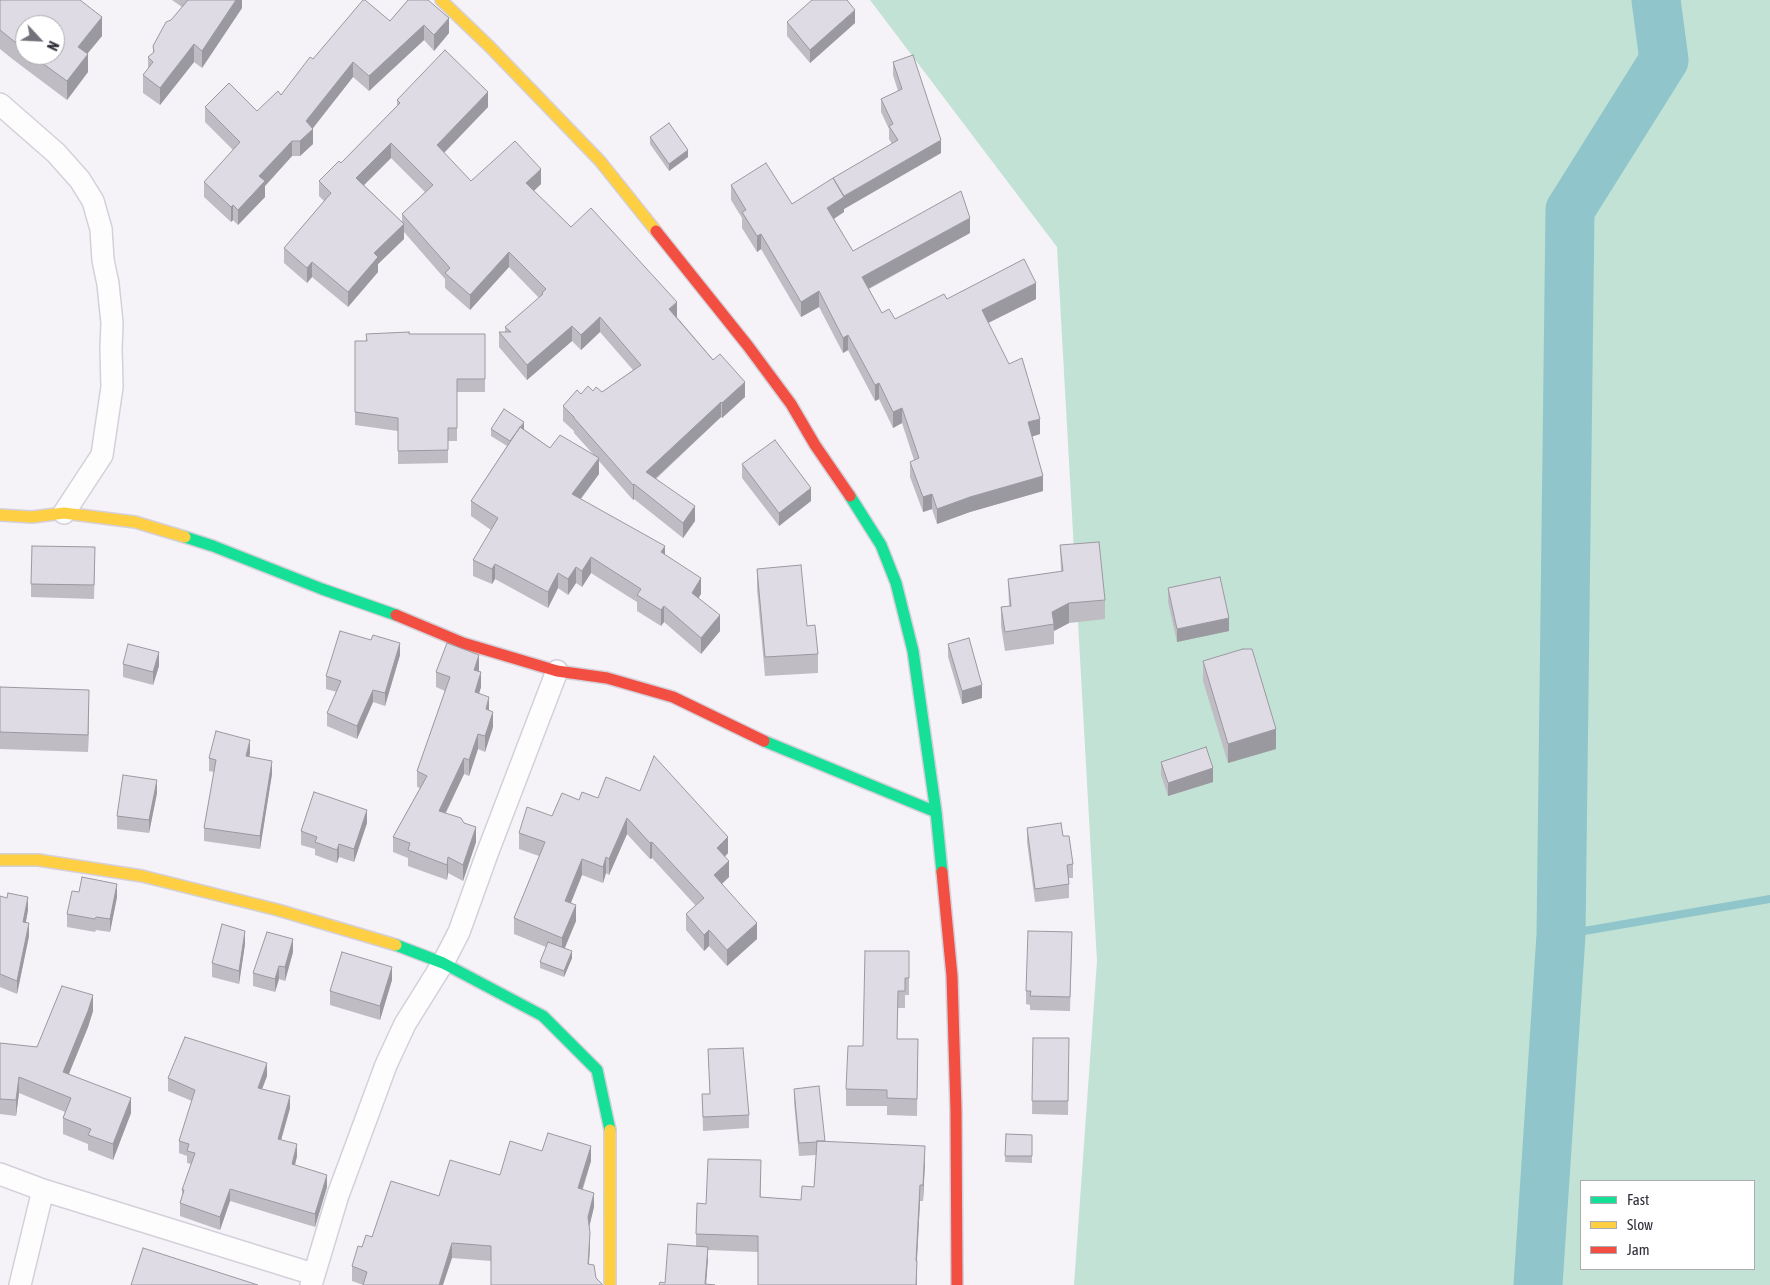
<!DOCTYPE html>
<html>
<head>
<meta charset="utf-8">
<style>
	body { margin:0 }
	#map { position:relative; width:1770px; height:1285px; overflow:hidden; background:#f5f2f8; font-family:"Asap Condensed",sans-serif }
	canvas { display:block }
	.legend { position:absolute; left:1580px; top:1180px; width:175px; height:90px; box-sizing:border-box; background:#fff; border:1px solid #acabaf; margin:0; padding:6px 9px; list-style:none; font-size:15px; color:#302c37 }
	.legend li { display:flex; align-items:center; gap:10px; height:25px }
	.legend b { width:25px; border:1px solid #acabaf }
	.north { position:absolute; left:15px; top:15px; width:50px; height:50px; box-sizing:border-box; background:#fff; border:1px solid #acabaf; border-radius:50%; rotate:115deg; font-size:14px; font-weight:700; line-height:20px; text-align:center; color:#302c37 }
	.north::after { content:''; display:block; margin:auto; width:18px; height:22px; background:#75717b; clip-path:polygon(50% 0,100% 100%,50% 72%,0 100%) }
</style>
</head>
<body>
<div id="map">
<canvas width="1770" height="1285"></canvas>
<ul class="legend">
<li><b style="height:6px;background:#16e098"></b>Fast</li>
<li><b style="height:6px;background:#ffcf43"></b>Slow</li>
<li><b style="height:6px;background:#f24e42"></b>Jam</li>
</ul>
<div class="north">N</div>
</div>
<script>
const ctx = document.querySelector('canvas').getContext('2d');
ctx.lineJoin = 'round';
function fillPath(path, color) { ctx.fillStyle = color; ctx.fill(path, 'evenodd'); }
const shape = rows => new Path2D(rows.map(r => 'M' + r).join(''));
function trace(path, color, width, dash) { ctx.strokeStyle = color; ctx.lineWidth = width; ctx.lineCap = dash ? 'butt' : 'round'; ctx.setLineDash(dash || []); ctx.stroke(path); }
const green = shape([
	[870,0,1770,0,1770,1285,1074,1285,1097,961,1057,247],
	[1581,1181,1754,1181,1754,1269,1581,1269]
]);
const stream = shape([
	[1561,935,1770,899]
]);
const river = shape([
	[1538,1285,1561,935,1570,210,1664,60,1656,0]
]);
const street = shape([
	[0,104,56,153,80,180,93,201,101,229,103,260,108,284,112,323,111,349,112,387,102,455,64,513],
	[0,1174,43,1190,313,1274],
	[20,1285,43,1190],
	[311,1285,338,1195,386,1065,405,1024,443,963,459,932,487,854,557,671]
]);
const fast = shape([
	[850,496,881,545,896,583,913,651,936,812,942,872],
	[185,537,213,546,322,589,396,615],
	[764,741,936,812],
	[396,945,443,963,543,1016,597,1070,610,1130]
]);
const slow = shape([
	[441,0,490,47,600,161,656,231],
	[0,515,32,517,64,513,135,522,185,537],
	[0,860,38,860,142,876,278,910,396,945],
	[610,1130,610,1285]
]);
const jam = shape([
	[656,231,748,346,791,404,815,445,850,496],
	[396,615,463,643,557,671,607,678,673,697,764,741],
	[942,872,952,976,956,1110,957,1285]
]);
const wall = shape([
	[0,0,102,36,87,54,88,72,67,100,15,61,0,49],
	[25,25,55,55,25,55],
	[172,0,242,0,242,8,202,68,194,62,160,105,143,93,143,75,148,69,148,57,153,53,153,46,171,20,182,7],
	[408,0,449,33,434,51,424,40,369,91,353,77,312,128,313,144,300,156,292,156,265,186,265,197,238,225,233,220,231,222,204,197,204,182,233,150,205,122,205,107,257,111,281,95,313,59,390,21],
	[787,22,855,23,810,63,787,36],
	[893,62,941,153,844,209,844,212,834,219,853,251,970,233,869,289,882,313,895,319,947,299,1036,299,988,323,1040,434,1032,436,1043,491,970,512,937,524,932,509,923,512,910,477,910,462,914,460,902,423,893,428,879,399,875,401,848,350,843,353,819,307,801,317,761,249,757,252,742,228,742,218,731,200,731,185,792,204,892,144,889,139,889,129,881,112,881,99,898,91,893,75],
	[397,100,488,107,444,153,471,181,541,184,534,191,571,227,677,317,745,397,722,418,721,417,656,479,695,521,683,538,634,499,633,500,599,461,599,474,581,499,665,555,701,594,698,598,720,631,701,654,664,622,661,626,637,611,637,602,591,573,582,587,576,583,568,595,558,588,548,608,495,579,492,584,473,576,473,560,491,530,471,516,471,501,507,446,491,436,491,429,524,428,524,429,550,448,593,454,574,433,574,431,563,421,563,406,581,394,593,391,602,392,633,370,600,332,581,350,572,341,527,380,499,347,499,332,505,332,505,327,539,298,509,267,470,310,445,288,445,279,404,232,404,239,378,264,378,272,348,307,312,277,307,283,284,263,284,248,324,201,319,196,319,181,341,163,397,106],
	[391,158,425,192,402,214,402,222,364,185],
	[650,137,688,157,669,171,650,144],
	[366,334,485,334,485,392,457,392,457,441,448,441,448,463,398,464,398,431,355,425,355,341,366,341],
	[742,464,811,501,779,526,742,478],
	[1060,545,1105,600,1105,619,1069,623,1054,631,1054,644,1005,651,1001,626,1001,607,1009,606,1008,579,1061,572],
	[95,560,94,599,31,597,31,584],
	[757,569,807,626,818,654,818,673,765,676,757,589],
	[1168,588,1229,631,1177,642,1168,602],
	[948,644,982,698,962,704,948,657],
	[400,655,385,706,373,702,357,739,327,726,327,713,337,692,326,689,326,676],
	[1203,661,1276,749,1228,763,1203,681],
	[123,664,159,666,153,685,123,677],
	[479,671,481,687,479,693,489,711,493,727,485,752,478,749,469,776,464,774,446,813,464,823,476,842,463,881,448,873,447,880,408,866,408,858,393,852,393,837,420,788,417,787,417,771,445,691,436,687,436,672],
	[0,687,89,707,88,752,0,749],
	[250,753,249,757,272,774,260,849,204,841,204,828,214,772,209,771,209,758],
	[1161,762,1213,782,1168,796,1161,775],
	[157,793,149,833,117,829,117,816],
	[579,800,728,853,725,857,729,877,722,884,757,939,727,966,709,946,704,951,686,930,686,914,696,906,652,858,650,859,627,834,609,875,606,873,603,883,582,875,571,903,576,921,565,948,572,958,564,977,540,968,540,962,546,947,514,934,514,918,539,856,519,849,519,833,552,816],
	[367,823,354,862,339,857,337,863,315,855,315,849,301,845,301,831],
	[1027,828,1063,836,1073,864,1073,878,1069,878,1069,898,1035,902,1027,842],
	[0,896,28,910,26,922,29,936,17,994,0,987],
	[117,897,110,932,96,930,95,932,67,927,67,914],
	[245,944,239,984,212,977,212,963],
	[1072,945,1070,1011,1030,1010,1030,1005,1026,1004,1026,991],
	[909,951,909,995,905,995,905,1008,898,1008,897,1039,918,1039,917,1116,887,1115,887,1106,846,1106,846,1089,863,1046],
	[293,952,285,981,279,979,275,992,253,986,253,973],
	[392,980,380,1020,330,1005,330,991],
	[93,1011,88,1027,69,1074,131,1113,113,1160,88,1150,88,1144,63,1134,63,1118,65,1112,19,1093,16,1116,0,1114,0,1043,37,1047],
	[1033,1038,1069,1038,1068,1115,1032,1114],
	[708,1049,749,1115,749,1128,703,1131,702,1094,710,1094],
	[267,1076,262,1089,290,1108,281,1140,297,1156,295,1165,327,1187,315,1227,230,1201,220,1230,180,1216,180,1203,182,1196,182,1190,191,1164,187,1163,187,1156,179,1153,179,1141,192,1101,168,1091,168,1078],
	[794,1089,825,1141,925,1162,923,1201,920,1201,917,1261,917,1277,758,1252,708,1250,706,1284,665,1283,696,1246,696,1234,706,1204,761,1176,760,1197,801,1200,814,1187,816,1155,799,1156,794,1102],
	[1006,1134,1032,1135,1032,1163,1005,1162],
	[542,1151,591,1161,583,1189,594,1207,589,1226,590,1248,491,1261,452,1258,363,1285,352,1281,352,1266,362,1247,372,1237,439,1196,500,1175]
]);
const shadedWall = shape([
	[236,0,242,0,242,8,202,68,202,51],
	[855,10,855,23,810,63,810,50],
	[102,17,102,36,78,65,78,47],
	[449,18,449,33,434,51,434,35],
	[424,25,424,40,369,91,369,76],
	[194,44,194,62,160,105,160,88],
	[88,54,88,72,67,100,67,81],
	[353,62,353,77,310,132,313,129,313,144,300,156,300,141,306,121],
	[488,92,488,107,437,160,437,145],
	[941,140,941,153,844,209,844,212,827,223,827,208,843,197],
	[292,141,292,156,265,186,265,197,238,225,238,210,259,176],
	[391,143,391,158,356,193,356,178],
	[688,150,688,157,669,171,669,164],
	[541,169,541,184,526,198,526,183],
	[233,205,233,220,231,222,231,207],
	[970,218,970,233,862,292,862,277],
	[404,224,404,239,378,264,378,272,348,307,348,292,374,253],
	[761,234,761,249,757,252,757,236],
	[509,252,509,267,470,310,470,295],
	[312,262,312,277,307,283,307,268],
	[1036,283,1036,299,982,326,982,310],
	[819,291,819,307,801,317,801,302],
	[677,302,677,317,669,324,669,309],
	[600,317,600,332,581,350,581,335],
	[572,326,572,341,527,380,527,365],
	[848,335,848,350,843,353,843,338],
	[745,382,745,397,722,418,722,403],
	[879,383,879,399,875,401,875,385],
	[721,402,721,417,646,487,646,472],
	[902,408,902,423,893,428,893,412],
	[1040,419,1040,434,1028,438,1028,422],
	[524,422,524,428,512,449,512,442],
	[599,458,599,474,572,510,572,494],
	[1043,476,1043,491,970,512,937,524,937,509,970,497],
	[634,484,634,499,633,500,633,485],
	[811,488,811,501,779,526,779,513],
	[932,494,932,509,923,512,923,497],
	[695,506,695,521,683,538,683,523],
	[665,546,665,562,661,552],
	[591,557,591,573,582,587,582,571],
	[495,564,495,579,492,584,492,569],
	[576,567,576,583,568,595,568,579],
	[558,573,558,588,548,608,548,592],
	[701,578,701,594,692,609,692,593],
	[1069,603,1069,623,1054,631,1052,612],
	[664,606,664,622,661,626,661,610],
	[720,615,720,631,701,654,701,638],
	[1229,618,1229,631,1177,642,1177,629],
	[400,643,400,655,385,706,385,693],
	[159,652,159,666,153,685,153,672],
	[479,655,479,671,474,685,474,670],
	[481,672,481,687,475,707,475,692],
	[982,685,982,698,962,704,962,691],
	[89,690,89,707,88,752,88,735],
	[373,690,373,702,357,739,357,726],
	[489,697,489,712,486,709],
	[493,712,493,727,485,752,485,736],
	[1276,729,1276,749,1228,763,1228,744],
	[478,734,478,749,469,776,469,760],
	[250,740,250,753,246,769,246,756],
	[464,758,464,774,439,826,439,811],
	[272,761,272,774,260,849,260,836],
	[1213,768,1213,782,1168,796,1168,783],
	[157,780,157,793,149,833,149,820],
	[367,810,367,823,354,862,354,849],
	[627,818,627,834,609,875,609,859],
	[476,827,476,842,463,881,463,865],
	[728,837,728,853,717,864,717,848],
	[652,842,652,858,650,859,650,843],
	[339,844,339,857,337,863,337,850],
	[448,857,448,873,447,880,447,865],
	[606,857,606,873,603,883,603,867],
	[582,859,582,875,565,917,565,901],
	[729,861,729,877,714,891,714,875],
	[117,884,117,897,110,932,110,919],
	[28,897,28,910,23,935,23,922],
	[576,905,576,921,562,954,562,938],
	[29,923,29,936,17,994,17,981],
	[757,923,757,939,727,966,727,950],
	[709,930,709,946,704,951,704,935],
	[245,931,245,944,239,984,239,971],
	[293,939,293,952,285,981,285,967],
	[572,951,572,958,564,977,564,971],
	[279,966,279,979,275,992,275,979],
	[392,967,392,980,380,1020,380,1006],
	[93,995,93,1011,88,1027,63,1088,63,1072],
	[267,1063,267,1076,258,1100,258,1088],
	[19,1077,19,1093,16,1116,16,1100],
	[290,1096,290,1108,278,1151,278,1139],
	[131,1098,131,1113,113,1160,113,1144],
	[297,1144,297,1156,292,1177,292,1164],
	[591,1146,591,1161,578,1202,578,1188],
	[925,1146,925,1162,923,1201,923,1185],
	[761,1160,761,1176,760,1213,760,1197],
	[327,1175,327,1187,315,1227,315,1214],
	[920,1185,920,1201,916,1277,916,1261],
	[230,1189,230,1201,220,1230,220,1217],
	[594,1193,594,1207,588,1232,588,1217],
	[590,1233,590,1248,588,1279,588,1264],
	[452,1243,452,1258,443,1285,439,1285],
	[708,1247,708,1260,706,1285,705,1285],
	[917,1261,917,1285,916,1285]
]);
const building = shape([
	[0,0,80,0,102,17,78,47,88,54,67,81,31,55,55,55,55,25,25,25,25,50,0,30,0,0],
	[188,0,236,0,202,51,194,44,160,88,143,75,153,62,148,57,154,52,153,46,166,22,171,20,188,0],
	[363,0,365,0,390,21,408,0,428,0,449,18,434,35,424,25,369,76,353,62,306,121,313,129,300,141,292,141,259,176,265,181,238,210,233,205,231,207,204,182,240,142,205,107,229,83,257,111,278,91,281,95,310,57,313,59,363,0],
	[812,0,847,0,855,10,810,50,787,22,812,0],
	[445,50,488,92,437,145,471,181,515,141,541,169,526,183,571,227,591,208,677,302,669,309,713,360,720,354,745,382,722,403,721,402,646,472,695,506,683,523,634,484,633,485,574,418,574,417,563,406,577,390,581,394,588,386,593,391,596,387,602,392,641,365,600,317,581,335,572,326,527,365,499,332,511,332,505,327,543,294,542,293,546,289,509,252,470,295,445,273,450,268,402,214,433,185,391,143,356,178,404,224,374,253,378,257,348,292,312,262,307,268,284,248,331,193,319,181,339,161,341,163,400,103,397,100,445,50],
	[913,55,941,140,844,196,833,178,898,140,889,126,893,124,881,99,902,89,893,62,913,55],
	[669,123,688,150,669,164,650,137,669,123],
	[766,163,792,204,833,178,844,197,827,208,853,251,961,191,970,218,862,277,882,313,889,309,895,319,944,294,947,299,1024,259,1036,283,982,310,1009,364,1022,358,1040,419,1028,422,1043,476,970,497,937,509,932,494,923,497,910,462,919,458,902,408,893,412,879,383,875,385,848,335,843,338,819,291,801,302,761,234,757,236,742,212,746,210,731,185,766,163],
	[409,332,409,334,485,334,485,379,457,379,457,428,448,428,448,450,398,451,398,418,355,412,355,341,367,341,366,334,409,332],
	[504,409,524,422,510,441,491,429,504,409],
	[520,427,550,448,560,435,599,458,572,494,665,546,661,552,701,578,692,593,720,615,701,638,664,606,661,610,637,595,641,589,591,557,582,571,576,567,568,579,558,573,548,592,495,564,492,569,473,560,498,518,471,501,520,427],
	[775,440,811,488,779,513,742,464,775,440],
	[1099,542,1105,600,1069,603,1052,612,1054,624,1005,632,1001,607,1011,606,1008,579,1063,571,1060,545,1099,542],
	[32,546,95,547,94,585,31,584,32,546],
	[801,565,807,626,815,625,818,654,765,657,757,569,801,565],
	[1220,577,1229,618,1177,629,1168,588,1220,577],
	[340,631,371,640,373,635,400,643,385,693,373,690,357,726,327,713,341,681,326,676,340,631],
	[969,638,982,685,962,691,948,644,969,638],
	[447,643,479,655,474,670,481,672,475,692,489,697,486,709,493,712,485,736,478,734,469,760,464,758,439,811,461,818,464,823,476,827,463,865,448,857,447,865,408,850,410,843,393,837,427,776,417,771,450,677,436,672,447,643],
	[128,644,159,652,153,672,123,664,128,644],
	[1243,649,1252,649,1276,729,1228,744,1203,661,1243,649],
	[0,687,89,690,88,735,0,732,0,687],
	[216,731,250,740,246,756,272,761,260,836,204,828,216,760,209,758,216,731],
	[1206,747,1213,768,1168,783,1161,762,1206,747],
	[654,756,728,837,717,848,729,861,714,875,757,923,727,950,709,930,704,935,686,914,704,898,652,842,650,843,627,818,609,859,606,857,603,867,582,859,565,901,576,905,562,938,514,918,545,842,519,833,527,807,552,816,562,793,579,800,582,792,598,798,606,777,640,791,654,756],
	[123,775,157,780,149,820,117,816,123,775],
	[314,792,367,810,354,849,339,844,337,850,315,842,317,837,301,831,314,792],
	[1061,823,1063,836,1069,836,1073,864,1067,865,1069,884,1035,889,1027,828,1061,823],
	[82,877,117,884,110,919,96,917,95,919,67,914,72,891,79,892,82,877],
	[8,893,28,897,23,922,29,923,17,981,0,974,0,896,7,898,8,893],
	[222,924,245,931,239,971,212,963,222,924],
	[1028,931,1072,932,1070,997,1030,996,1031,991,1026,991,1028,931],
	[267,932,293,939,285,967,279,966,275,979,253,973,267,932],
	[548,942,572,951,564,971,540,962,548,942],
	[865,951,909,951,909,978,905,978,905,991,898,991,897,1039,918,1039,917,1099,887,1098,887,1090,846,1089,848,1046,863,1046,865,951],
	[342,952,392,967,380,1006,330,991,342,952],
	[62,986,93,995,88,1011,63,1072,131,1098,113,1144,88,1135,91,1129,63,1118,71,1098,19,1077,16,1100,0,1099,0,1043,37,1047,62,986],
	[185,1037,267,1063,258,1088,290,1096,278,1139,297,1144,292,1164,327,1175,315,1214,230,1189,220,1217,180,1203,184,1190,182,1190,195,1153,187,1151,189,1144,179,1141,195,1090,168,1078,185,1037],
	[1033,1038,1069,1038,1068,1101,1032,1101,1033,1038],
	[743,1048,749,1115,703,1117,702,1094,710,1094,708,1049,743,1048],
	[819,1086,825,1141,817,1141,817,1142,799,1143,794,1089,819,1086],
	[548,1133,591,1146,578,1188,594,1193,588,1217,590,1233,588,1264,594,1265,596,1278,602,1284,602,1285,491,1285,491,1246,452,1243,439,1285,363,1285,367,1272,352,1266,358,1246,362,1247,366,1235,372,1237,391,1181,439,1196,450,1160,500,1175,510,1141,542,1151,548,1133],
	[1006,1134,1032,1135,1032,1156,1005,1156,1006,1134],
	[817,1141,925,1146,923,1185,920,1185,916,1261,917,1261,916,1285,758,1285,758,1236,696,1234,697,1203,706,1204,708,1159,761,1160,760,1197,801,1200,802,1186,814,1187,817,1141],
	[668,1244,708,1247,705,1284,715,1285,659,1285,660,1282,665,1283,668,1244],
	[143,1248,258,1285,131,1285,143,1248]
]);
fillPath(green, '#c1e2d4');
trace(stream, '#90c5cb', 8);
trace(river, '#90c5cb', 49);
trace(street, '#d4d0da', 24);
trace(fast, '#d4d0da', 14);
trace(slow, '#d4d0da', 14);
trace(jam, '#d4d0da', 14);
trace(street, '#fefdfe', 21);
trace(fast, '#16e098', 11);
trace(slow, '#ffcf43', 11);
trace(jam, '#f24e42', 11);
fillPath(wall, '#bfbcc4');
fillPath(shadedWall, '#9b99a0');
fillPath(building, '#dedbe4');
trace(building, '#9b99a0', 1);
</script>
</body>
</html>
